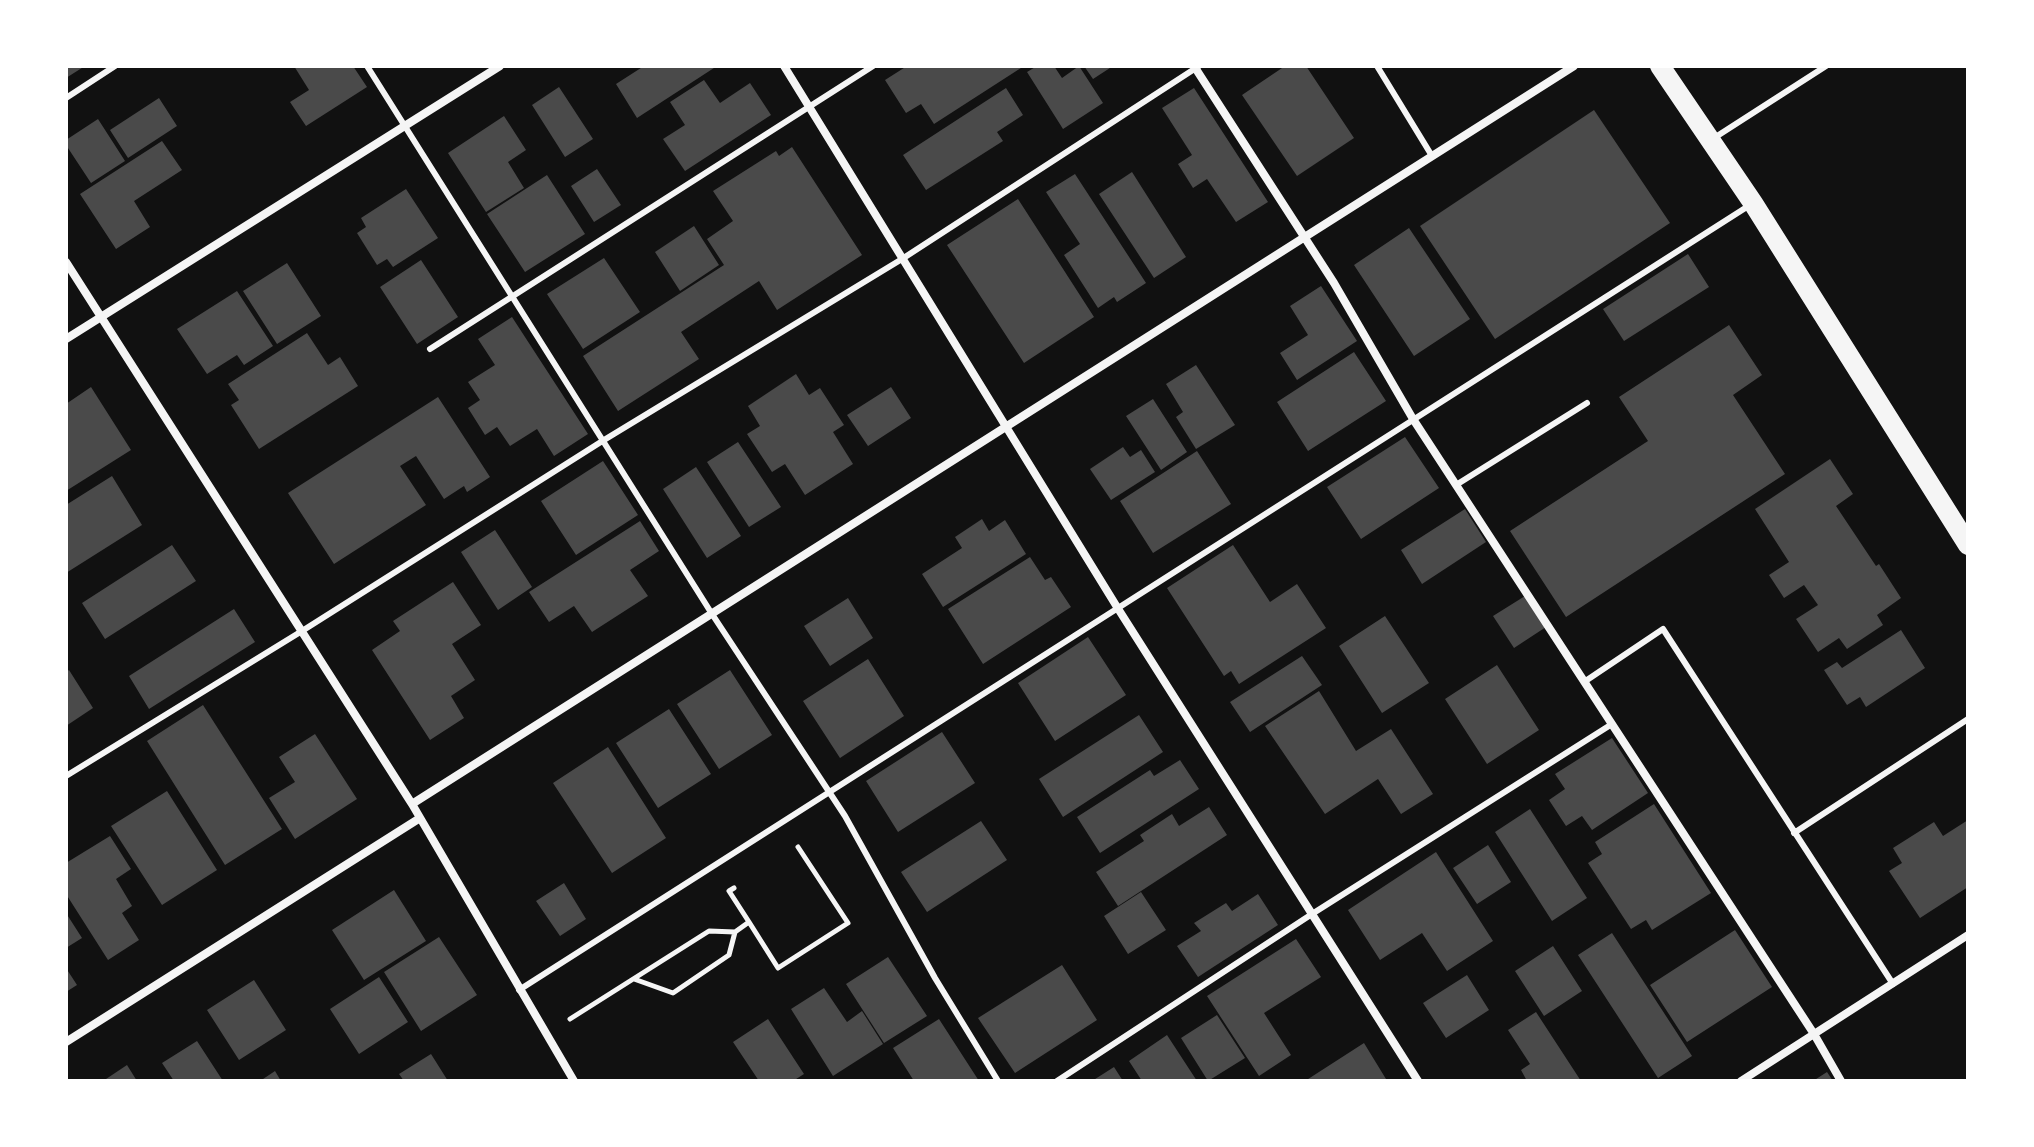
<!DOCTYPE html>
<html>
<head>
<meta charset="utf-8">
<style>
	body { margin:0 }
	#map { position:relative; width:2034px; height:1147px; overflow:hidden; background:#111; font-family:Figtree,sans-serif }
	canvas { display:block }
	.frame { position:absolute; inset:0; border:68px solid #fff; pointer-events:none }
</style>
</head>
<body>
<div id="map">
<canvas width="2034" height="1147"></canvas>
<div class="frame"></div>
</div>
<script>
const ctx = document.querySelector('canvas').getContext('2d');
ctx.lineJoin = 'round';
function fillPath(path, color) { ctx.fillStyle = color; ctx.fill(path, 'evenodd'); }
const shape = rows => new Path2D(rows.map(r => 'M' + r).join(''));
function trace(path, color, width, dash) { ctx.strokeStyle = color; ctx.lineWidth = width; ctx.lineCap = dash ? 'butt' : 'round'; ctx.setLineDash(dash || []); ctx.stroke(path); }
const building = shape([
	[66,66,85,66,66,78],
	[294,66,353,66,367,87,306,126,290,102,309,90],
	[644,66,717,66,637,118,616,84],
	[907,66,1024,66,934,124,921,104,906,113,885,80],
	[1037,66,1054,66,1062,78,1079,66,1103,103,1063,129,1027,72],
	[1084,66,1113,66,1093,79],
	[1285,66,1306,66,1354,138,1297,176,1242,95],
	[704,80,720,103,750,83,771,115,685,171,663,139,685,125,670,102],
	[559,87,593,139,565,157,532,105],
	[1006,88,1023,115,997,132,1003,141,926,190,903,155],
	[1194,88,1268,202,1236,222,1207,179,1193,188,1178,164,1192,155,1162,108],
	[159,98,177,126,128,158,110,130],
	[1594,110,1670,223,1495,339,1420,226],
	[504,116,526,150,508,162,524,188,486,212,448,153],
	[98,119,125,161,91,183,66,145,66,140],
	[162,141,182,170,134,201,150,227,116,249,80,194],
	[792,147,862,255,777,310,759,281,681,332,699,359,618,411,583,356,724,265,707,239,733,221,713,191,776,151,779,156],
	[597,169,621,205,594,222,571,186],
	[1132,172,1186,257,1154,278,1099,194],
	[1075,174,1146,283,1117,302,1114,297,1098,308,1064,255,1080,244,1046,192],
	[547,175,585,234,525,272,487,214],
	[406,189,438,238,393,267,387,259,377,265,357,233,366,227,361,218],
	[1018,199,1094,317,1024,363,947,245],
	[694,226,719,265,680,291,655,252],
	[1409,228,1470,319,1414,356,1354,265],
	[1688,254,1709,287,1624,341,1603,309],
	[604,258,640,312,583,349,547,294],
	[421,260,458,317,417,344,380,287],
	[287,263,321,316,277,344,243,291],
	[1321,286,1357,341,1297,380,1280,353,1308,335,1290,306],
	[237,291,273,346,244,365,237,355,207,374,177,329],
	[512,317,588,434,554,456,537,429,510,446,497,427,485,435,468,408,480,400,468,382,495,365,478,339],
	[1729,325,1762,375,1733,395,1785,474,1566,617,1510,531,1648,441,1619,397],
	[307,333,328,365,340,357,358,386,259,449,231,405,239,400,228,384],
	[1354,352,1386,401,1308,451,1277,402],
	[1196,365,1235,425,1196,449,1176,417,1183,412,1166,384],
	[796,374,809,395,820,388,844,425,833,432,853,464,805,495,785,464,772,472,747,434,760,426,748,406],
	[91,387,131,450,66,491,66,404],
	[891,387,911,418,868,446,847,415],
	[438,397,490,477,467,492,464,486,444,499,416,456,400,466,426,505,334,564,288,493],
	[1153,399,1187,452,1161,470,1126,416],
	[1405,437,1439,488,1361,539,1327,487],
	[738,442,781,507,749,527,707,462],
	[1123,447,1130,457,1141,450,1155,472,1111,500,1090,469],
	[1197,451,1231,504,1153,553,1120,501],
	[1830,459,1853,494,1836,506,1876,566,1879,564,1901,598,1877,615,1883,625,1847,649,1839,638,1818,652,1796,619,1818,605,1804,585,1784,598,1769,575,1789,562,1755,509],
	[603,461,638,515,576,555,541,501],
	[696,467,741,536,707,558,663,489],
	[112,476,142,525,66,573,66,505],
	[1465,509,1486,542,1422,584,1401,550],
	[982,519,989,531,1005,520,1026,554,943,607,922,574,962,548,955,537],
	[640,521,659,551,630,570,648,596,592,632,574,606,549,622,529,592],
	[495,530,532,587,498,610,461,552],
	[172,545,196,581,105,639,82,603],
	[1233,545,1270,602,1297,584,1326,628,1239,684,1231,671,1224,676,1167,588],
	[1030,557,1045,580,1051,577,1071,607,983,664,948,609],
	[453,582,481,625,452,644,475,680,451,696,464,718,430,740,372,650,400,631,393,621],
	[1525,596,1546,627,1514,648,1493,616],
	[848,598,873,638,830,666,804,626],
	[234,609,255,642,149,709,129,676],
	[1385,616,1429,683,1382,713,1339,646],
	[1901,630,1925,668,1866,707,1860,697,1847,705,1824,670,1837,662,1842,668],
	[1088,637,1126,695,1055,741,1018,683],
	[1302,656,1322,685,1250,732,1230,702],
	[868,659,904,716,840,758,803,701],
	[1497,665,1539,730,1487,764,1445,699],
	[69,670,93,708,66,726,66,672],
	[730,670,772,735,719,769,677,704],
	[1319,691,1356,751,1391,729,1433,794,1401,814,1378,779,1325,814,1265,726],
	[203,705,282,829,225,865,147,741],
	[669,709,711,774,658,808,616,743],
	[1139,715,1163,752,1063,817,1039,779],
	[942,732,975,783,898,832,866,781],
	[315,734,357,799,295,839,269,798,295,782,279,757],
	[1612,738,1648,793,1592,830,1582,816,1566,826,1549,800,1565,789,1555,774],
	[608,747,666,838,612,873,553,783],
	[1180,760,1199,789,1100,853,1077,817,1150,770,1154,776],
	[167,791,217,870,162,905,111,826],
	[1654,804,1711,893,1652,930,1646,920,1631,929,1588,863,1602,854,1595,842],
	[1209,807,1227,835,1118,906,1096,872,1144,841,1140,835,1172,814,1179,826],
	[1530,809,1587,898,1552,921,1495,832],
	[1968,820,1968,887,1920,918,1889,871,1902,863,1893,848,1934,822,1943,836],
	[981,821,1007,860,927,912,901,872],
	[110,836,131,869,116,879,132,906,122,913,139,940,108,960,66,894,66,863],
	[1488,845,1511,882,1477,904,1453,868],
	[1436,852,1493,941,1447,971,1422,933,1380,960,1348,910],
	[564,883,586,919,560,936,536,901],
	[394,890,426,941,364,980,332,930],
	[1141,892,1166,930,1128,954,1104,916],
	[1258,894,1278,925,1198,977,1177,946,1201,931,1194,923,1226,903,1232,911],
	[66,913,82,938,66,948],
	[1735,930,1772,987,1687,1042,1650,985],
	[1612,933,1692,1056,1658,1078,1578,955],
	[439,937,477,995,421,1031,384,972],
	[1296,939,1321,977,1264,1013,1291,1055,1259,1076,1207,996],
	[1553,946,1582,991,1544,1016,1515,971],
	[888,957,927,1016,884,1043,846,984],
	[1062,965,1097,1020,1015,1073,978,1018],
	[66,968,77,985,66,992],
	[1467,975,1489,1010,1446,1038,1423,1003],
	[379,977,408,1022,359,1054,330,1009],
	[254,980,286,1030,239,1060,207,1010],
	[824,988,847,1022,862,1011,883,1044,833,1076,791,1009],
	[1536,1012,1581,1081,1527,1081,1521,1070,1530,1064,1508,1030],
	[1217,1015,1245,1058,1208,1081,1181,1038],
	[768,1019,804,1074,793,1081,759,1081,733,1042],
	[939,1019,979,1081,914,1081,893,1048],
	[1167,1035,1197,1081,1142,1081,1129,1061],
	[197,1041,223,1081,174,1081,162,1063],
	[1364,1043,1386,1079,1382,1081,1305,1081],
	[431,1054,448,1081,404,1081,399,1074],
	[127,1065,137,1081,103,1081],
	[1114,1067,1123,1081,1092,1081],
	[275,1071,281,1081,260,1081],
	[1827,1072,1833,1081,1813,1081]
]);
const path = shape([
	[749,922,778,968,848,923,798,847],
	[634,979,673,993,729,955,735,932],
	[570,1019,709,931,735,932,749,922,729,891,734,888]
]);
const service = shape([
	[367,66,712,614,845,816,935,978,998,1081],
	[1377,66,1432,156],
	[66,98,115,66],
	[1714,138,1826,66],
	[430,349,873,66],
	[1456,485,1587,403],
	[1584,682,1663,629,1893,984],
	[66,776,302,631,604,440,902,259,1199,66],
	[1794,833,1968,719],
	[519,990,1750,205],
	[1057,1081,1312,914,1612,724]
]);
const minor = shape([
	[784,66,1117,607,1418,1081],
	[1194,66,1334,283,1413,419,1814,1034,1841,1081],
	[66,262,412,804,574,1081],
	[66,339,500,66],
	[412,804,1574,66],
	[66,1042,420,818],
	[1741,1081,1968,935]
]);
const primary = shape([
	[1660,66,1753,203,1968,545]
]);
fillPath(building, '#4a4a4a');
trace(path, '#f5f5f5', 5);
trace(service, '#f5f5f5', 6);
trace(minor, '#f5f5f5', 8);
trace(primary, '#f5f5f5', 20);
</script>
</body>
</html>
